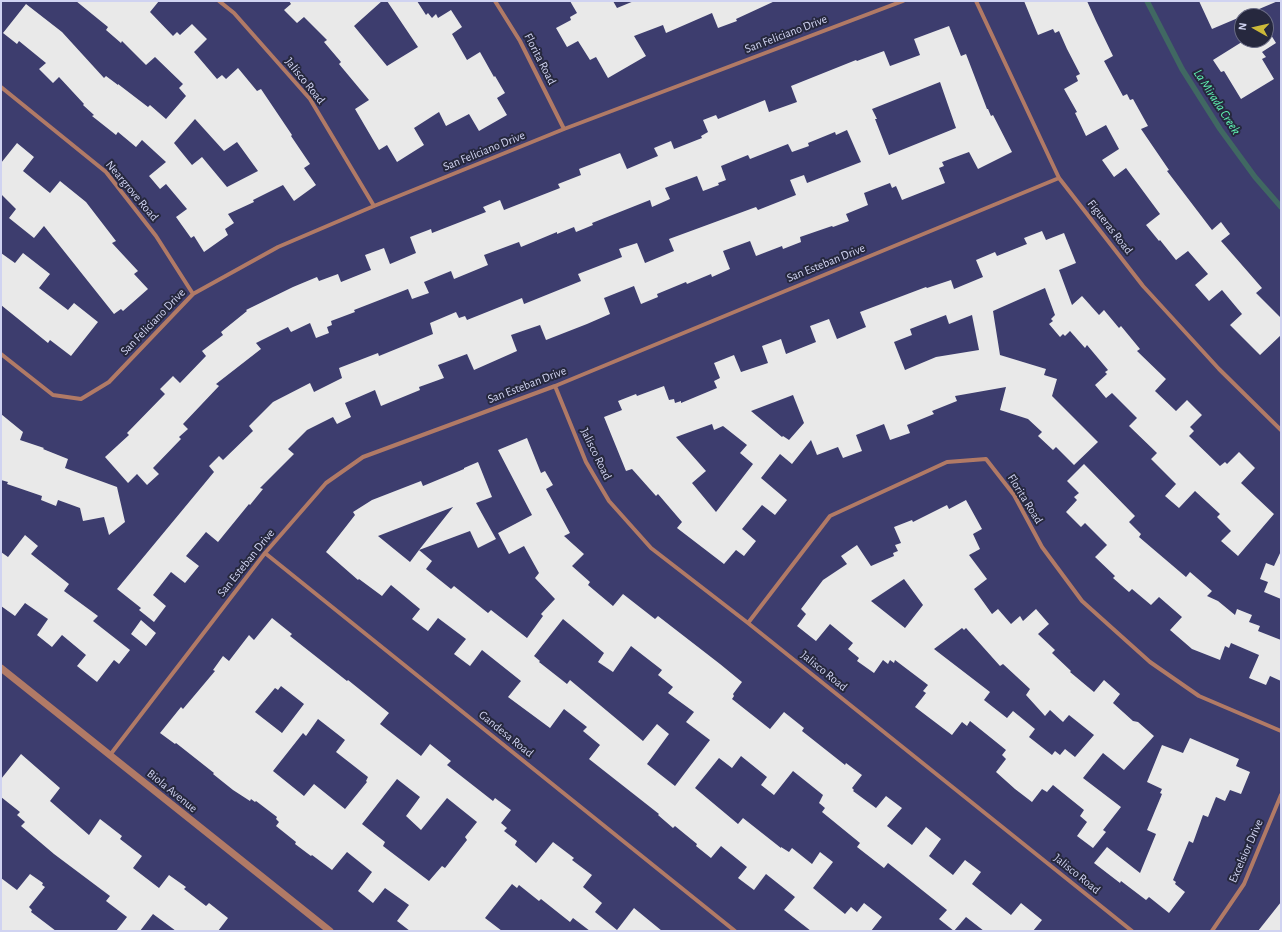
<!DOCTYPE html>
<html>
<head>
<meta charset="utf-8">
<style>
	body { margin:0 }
	#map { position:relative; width:1282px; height:932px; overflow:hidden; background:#3d3d6e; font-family:"Alegreya Sans",sans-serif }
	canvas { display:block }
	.frame { position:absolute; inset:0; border:2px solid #d0d3f1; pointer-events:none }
	.north { position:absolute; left:1234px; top:8px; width:40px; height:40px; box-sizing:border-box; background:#26283e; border:1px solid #6a6c86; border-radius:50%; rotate:278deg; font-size:11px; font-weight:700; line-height:16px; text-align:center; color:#d0d3f1 }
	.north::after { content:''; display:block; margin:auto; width:14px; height:18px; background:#ccb939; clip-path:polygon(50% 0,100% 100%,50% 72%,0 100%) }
</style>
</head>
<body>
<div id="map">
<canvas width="1282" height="932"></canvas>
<div class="frame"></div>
<div class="north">N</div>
</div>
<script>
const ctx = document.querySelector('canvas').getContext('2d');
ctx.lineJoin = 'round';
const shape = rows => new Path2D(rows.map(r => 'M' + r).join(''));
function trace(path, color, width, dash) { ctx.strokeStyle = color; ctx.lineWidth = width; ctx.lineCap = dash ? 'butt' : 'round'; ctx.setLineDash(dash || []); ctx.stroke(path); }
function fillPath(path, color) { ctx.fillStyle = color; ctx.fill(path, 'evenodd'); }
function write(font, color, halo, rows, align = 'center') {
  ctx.font = font + ' "Alegreya Sans",sans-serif'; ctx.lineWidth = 4; ctx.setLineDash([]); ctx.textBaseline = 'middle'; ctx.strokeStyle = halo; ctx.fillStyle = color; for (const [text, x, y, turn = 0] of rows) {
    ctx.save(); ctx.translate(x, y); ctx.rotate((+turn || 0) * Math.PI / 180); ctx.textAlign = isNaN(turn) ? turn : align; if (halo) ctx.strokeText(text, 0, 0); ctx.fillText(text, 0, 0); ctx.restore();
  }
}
const stream = shape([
	[1147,1,1182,69,1220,129,1255,177,1281,207]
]);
const building = shape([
	[76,1,159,1,150,12,173,36,177,32,180,35,192,24,207,39,194,52,217,79,222,75,226,79,238,68,257,91,261,89,292,135,291,136,310,164,304,168,316,185,294,201,283,185,253,200,254,202,228,214,234,223,225,229,228,235,204,252,194,236,191,238,176,217,187,209,166,184,160,189,149,176,166,162,142,140,136,147,118,132,116,135,92,116,94,115,83,105,84,104,59,77,53,83,39,69,46,63,19,41,17,44,3,33,26,4,62,32,104,78,106,76,118,85,118,84,148,107,150,105,166,119,186,96,179,88,183,84,155,57,146,65,122,41,121,43,106,30,108,27],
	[195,119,224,151,237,142,258,171,227,187,202,157,192,165,174,143],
	[289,1,382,1,354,26,387,66,418,47,387,1,417,1,426,15,428,13,432,18,436,14,438,18,451,10,462,27,452,34,467,60,480,52,494,77,495,76,505,93,497,98,507,115,479,131,469,114,446,126,439,112,414,128,424,145,397,162,387,145,379,150,355,109,369,100,339,64,341,62,324,42,327,40,304,17,297,23,284,10,291,4],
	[570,1,613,1,617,8,634,1,775,1,736,19,737,21,718,28,712,13,666,33,663,25,634,36,646,56,608,78,596,57,590,60,578,41,567,47,556,28,571,20,570,17,577,13],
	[1024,1,1087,1,1096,21,1113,56,1104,61,1123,96,1127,94,1130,100,1133,99,1148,126,1141,129,1169,170,1167,171,1212,230,1221,222,1230,234,1221,241,1262,288,1256,293,1281,318,1281,335,1260,355,1230,325,1242,314,1222,290,1209,301,1195,285,1208,274,1188,251,1176,260,1160,240,1159,241,1146,225,1160,214,1126,168,1114,177,1102,160,1119,149,1106,125,1086,136,1075,113,1077,112,1064,89,1078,81,1076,76,1080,74,1067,49,1059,31,1055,33,1053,29,1038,35],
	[1199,1,1278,1,1212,29],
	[949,26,961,56,966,54,987,109,988,109,991,116,993,115,1012,152,978,169,969,152,942,162,944,166,939,168,945,183,902,200,896,186,892,188,890,183,864,193,868,205,846,214,849,221,833,227,832,226,800,237,801,242,783,249,782,246,756,256,750,241,723,251,730,269,712,277,711,274,687,284,686,282,657,294,658,297,641,304,634,286,604,298,610,314,587,324,546,340,540,325,511,335,517,351,474,370,467,354,438,365,444,378,419,387,420,390,381,406,375,390,345,403,351,417,337,424,333,417,307,430,288,449,294,454,260,488,263,489,250,505,249,504,218,542,206,532,186,556,199,566,185,583,171,572,153,595,166,606,154,622,139,610,141,608,117,589,214,472,209,466,219,456,223,460,253,431,249,426,273,402,310,383,314,392,342,378,339,368,378,353,379,356,433,334,430,323,456,312,459,318,465,316,467,320,522,298,524,304,581,281,578,274,622,257,619,249,637,243,645,263,674,251,669,239,756,207,758,210,796,195,790,180,804,175,807,183,861,162,847,130,836,135,835,132,808,143,809,146,792,152,788,144,750,159,748,155,721,166,726,180,718,183,719,185,703,191,697,176,665,188,670,199,652,207,650,200,592,223,593,225,576,232,574,227,557,234,557,232,521,247,519,242,484,255,488,265,454,279,451,271,424,282,429,293,412,299,408,289,354,310,355,312,331,321,332,325,327,327,329,333,316,338,310,323,291,332,288,327,256,343,261,349,216,384,219,386,183,424,188,429,179,437,181,439,153,468,159,474,147,485,137,474,128,483,105,457,129,435,127,433,165,394,160,389,173,376,180,383,206,356,202,351,223,335,221,332,247,311,246,310,293,287,317,277,319,281,338,274,341,282,371,270,365,255,384,248,390,264,416,253,410,237,431,229,432,233,486,212,483,207,500,200,504,210,560,188,558,184,581,175,579,169,620,153,627,169,658,156,654,148,671,141,674,149,702,138,701,136,708,132,703,120,716,115,718,119,765,100,769,112,797,102,791,86,856,60,857,61,884,51,890,66,920,55,914,39],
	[940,82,956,128,889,155,875,119,877,119,872,109],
	[1266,27,1276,43,1262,52,1266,57,1262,59,1274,79,1241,99,1224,71,1221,72,1213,60,1245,40,1266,40],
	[17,143,34,157,23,171,50,193,60,181,86,202,116,241,112,243,138,271,134,274,148,289,123,311,121,309,114,314,44,226,34,238,9,218,16,209,1,194,1,163],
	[1042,231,1046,240,1064,233,1076,263,1059,270,1072,305,1082,296,1099,315,1104,310,1119,328,1121,326,1140,349,1137,351,1166,379,1155,391,1176,411,1187,400,1202,415,1190,427,1194,431,1189,436,1220,466,1225,462,1227,464,1239,452,1255,468,1241,483,1274,514,1238,556,1221,541,1231,531,1217,517,1220,514,1195,491,1179,508,1165,496,1176,484,1151,459,1157,453,1129,426,1137,418,1112,393,1106,398,1095,385,1107,374,1105,372,1108,370,1087,345,1085,348,1070,331,1065,336,1063,334,1060,337,1049,324,1053,321,1051,319,1055,315,1045,288,993,311,1000,355,1046,369,1044,375,1057,379,1052,396,1098,442,1074,465,1056,447,1053,450,1038,436,1042,432,1028,419,1000,410,1006,387,955,396,957,401,932,411,934,414,907,425,910,433,890,440,884,424,856,435,862,451,843,458,838,447,817,455,811,440,792,464,780,454,761,478,787,500,775,515,762,505,742,529,756,541,744,556,736,550,724,564,677,528,682,522,658,494,656,496,632,469,626,471,604,417,622,410,618,401,636,394,637,396,664,386,669,400,674,399,675,403,681,401,681,403,717,388,714,381,720,378,714,363,734,355,741,372,768,363,762,346,781,339,786,354,816,342,810,326,829,319,837,339,866,327,860,312,926,287,927,288,951,280,954,289,983,277,976,260,995,252,997,256,1027,244,1024,238],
	[946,315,949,324,972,315,979,350,936,357,905,370,894,342,912,335,910,329],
	[793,395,804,423,789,440,783,436,782,437,751,411],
	[712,424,714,430,723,426,747,445,740,453,753,464,716,512,692,483,706,471,676,437],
	[1,253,15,263,23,253,50,274,39,288,68,310,74,303,98,322,71,356,50,340,48,343,1,305],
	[1,414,23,432,20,440,44,448,43,449,68,459,65,468,117,487,125,522,109,535,104,517,83,521,80,508,58,500,56,506,41,500,42,496,7,484,8,482,1,480],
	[527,438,541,473,545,471,553,485,546,489,570,533,564,536,584,554,572,566,590,582,588,585,613,606,623,594,655,619,658,616,720,664,742,682,733,694,734,696,732,699,770,729,784,712,804,728,802,731,845,765,846,763,862,775,852,788,854,790,853,791,876,808,886,796,902,808,887,826,912,845,926,827,941,839,929,856,953,875,965,860,981,872,972,884,1011,915,1021,903,1042,920,1033,931,984,931,966,917,954,931,939,919,947,910,888,863,884,868,857,847,860,843,822,812,825,808,819,803,823,795,793,771,774,795,761,785,767,777,741,756,732,768,719,758,695,788,738,824,743,818,781,848,781,847,789,852,792,848,812,864,820,852,833,862,813,888,845,914,851,907,857,912,864,903,882,917,871,931,811,931,784,910,795,897,766,874,754,890,738,878,747,867,721,846,711,858,696,846,697,844,675,826,673,828,658,815,659,814,589,759,600,745,583,731,587,727,564,709,550,728,508,697,521,681,482,650,470,666,454,654,466,639,438,618,428,631,412,619,420,609,391,585,382,596,359,579,358,580,326,552,355,515,353,512,372,500,421,481,423,486,464,469,464,468,478,462,492,497,476,503,496,539,478,548,470,531,419,550,453,507,378,536,410,562,419,550,432,561,426,569,451,589,454,586,488,613,491,610,527,638,543,616,541,614,555,599,535,578,539,573,524,546,509,554,498,533,532,515,498,450],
	[563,619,604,653,598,662,613,672,631,646,662,670,658,675,673,687,668,693,694,712,686,722,710,740,675,786,647,764,669,734,657,724,643,741,570,680,567,684,539,662,540,661,534,656],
	[1084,464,1135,516,1129,522,1141,534,1139,537,1186,577,1190,572,1212,591,1207,596,1218,601,1235,615,1237,609,1252,615,1249,622,1260,626,1258,631,1281,640,1281,681,1270,676,1266,685,1249,678,1259,655,1231,643,1229,648,1225,646,1220,660,1192,649,1170,630,1182,617,1159,597,1151,605,1132,589,1129,592,1113,578,1115,576,1095,557,1107,545,1085,523,1081,527,1066,512,1077,500,1074,497,1079,493,1067,481],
	[966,500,982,529,973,534,980,549,969,555,987,579,974,589,992,614,998,609,1011,624,1020,616,1023,621,1036,609,1049,624,1038,634,1055,650,1052,653,1071,671,1070,672,1094,692,1104,680,1120,694,1113,703,1133,721,1138,722,1154,736,1124,770,1103,753,1083,778,1121,807,1103,830,1106,832,1093,848,1077,836,1087,822,1080,816,1084,810,1053,785,1047,792,1042,789,1032,802,1015,789,996,772,1006,759,1002,755,1006,750,970,721,967,726,962,722,952,735,915,707,926,693,923,691,928,685,895,660,894,663,890,660,888,664,883,660,874,673,857,661,859,658,848,649,853,643,830,624,816,641,797,626,806,614,801,609,823,580,847,564,841,556,857,545,871,566,894,556,893,553,898,551,895,545,901,543,894,527,912,520,913,522,947,505,949,509],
	[904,579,923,605,905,628,871,601],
	[962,628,964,630,966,628,1000,666,1003,664,1030,689,1026,695,1045,716,1050,710,1063,722,1069,715,1094,735,1075,757,1065,749,1060,755,1055,751,1052,755,1029,737,1035,729,1013,711,1007,718,984,700,990,692,934,649],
	[25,535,38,546,31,554,69,584,64,591,98,616,93,621,130,650,119,664,114,660,97,682,77,666,86,655,62,635,52,647,37,635,48,619,25,603,15,616,1,606,1,552,8,557],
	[1281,551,1281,599,1264,592,1268,582,1260,579,1266,563,1274,566],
	[272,618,292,634,290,636,347,681,348,680,389,713,380,724,421,756,430,744,451,761,447,765,493,801,495,798,511,810,501,823,507,828,504,831,517,841,515,845,536,863,553,842,574,858,572,860,592,875,583,887,602,903,595,912,617,930,634,908,662,931,590,931,573,918,570,922,541,899,539,901,519,885,517,888,512,884,485,918,502,931,410,931,397,921,409,905,385,888,373,903,358,891,372,872,347,852,332,870,312,855,311,856,295,844,296,842,276,826,279,822,276,819,277,817,256,801,255,802,251,799,250,801,233,790,213,774,214,773,176,743,175,744,160,733,181,707,183,709,215,671,213,670,223,656,229,661,249,635,254,640],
	[281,686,304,704,282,733,255,712,275,688,278,690],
	[318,719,345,740,336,752,368,777,366,781,367,782,345,809,314,784,304,796,273,771,303,733,306,736],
	[397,779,420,797,406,816,421,830,447,798,477,822,465,837,467,840,445,868,442,866,429,881,383,846,385,842,362,824],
	[141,620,156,633,146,646,131,634],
	[1190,738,1239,759,1236,766,1250,772,1241,794,1230,790,1225,801,1216,797,1208,817,1203,815,1193,843,1189,841,1173,880,1176,882,1175,884,1185,892,1169,913,1149,897,1146,900,1121,881,1120,883,1094,863,1107,847,1140,873,1156,834,1147,830,1162,794,1160,793,1162,789,1147,782,1162,745,1183,753],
	[21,754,60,788,50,801,89,835,100,819,122,836,120,839,142,856,133,868,159,888,169,875,186,887,184,889,206,906,209,903,228,918,218,931,176,931,153,914,140,931,116,931,127,917,106,901,110,896,54,854,21,826,25,822,17,815,20,812,1,797,1,779],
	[30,874,43,883,42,885,45,887,29,907,32,910,31,912,56,931,1,931,1,878,17,890],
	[1281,902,1281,931,1258,931]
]);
const minor = shape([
	[219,1,234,13,310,99,374,206],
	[495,1,520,41,564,129],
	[976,1,1059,178,1143,286,1219,369,1281,430],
	[1,87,106,172,156,236,193,294],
	[1,354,53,395,81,399,109,382,193,294,278,247,374,206,564,129,903,1],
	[555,386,586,462,609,501,651,548,748,623,1132,931],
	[265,553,735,931],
	[748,623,830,516,947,462,986,459,1014,495,1042,547,1082,601,1150,662,1199,696,1281,731],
	[110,755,265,553,326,483,363,457,555,386,1059,178],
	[1212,931,1244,884,1281,795]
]);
const tertiary = shape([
	[1,668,330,931]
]);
const streetNames = [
	["San Feliciano Drive",786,34,-21],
	["Florita Road",540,59,63],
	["Jalisco Road",305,81,51],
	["San Feliciano Drive",484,151,-22],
	["Neargrove Road",132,191,50],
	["Figueras Road",1110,227,52],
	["San Esteban Drive",826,263,-22],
	["San Feliciano Drive",153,322,-46],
	["San Esteban Drive",527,385,-21],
	["Jalisco Road",596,454,64],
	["Florita Road",1025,499,58],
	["San Esteban Drive",246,563,-51],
	["Jalisco Road",824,671,39],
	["Gandesa Road",506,734,39],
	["Biola Avenue",172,791,39],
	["Excelsior Drive",1246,851,-66],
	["Jalisco Road",1077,874,39]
];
const waterNames = [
	["La Mirada Creek",1217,102,57]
];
trace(stream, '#406862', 5.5);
fillPath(building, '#e9e9e9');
trace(minor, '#b17a66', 4);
trace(tertiary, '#b17a66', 7);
write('12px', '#d0d3f1', '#26283e', streetNames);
write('italic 13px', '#5ff3b1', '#26283e', waterNames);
</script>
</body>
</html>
